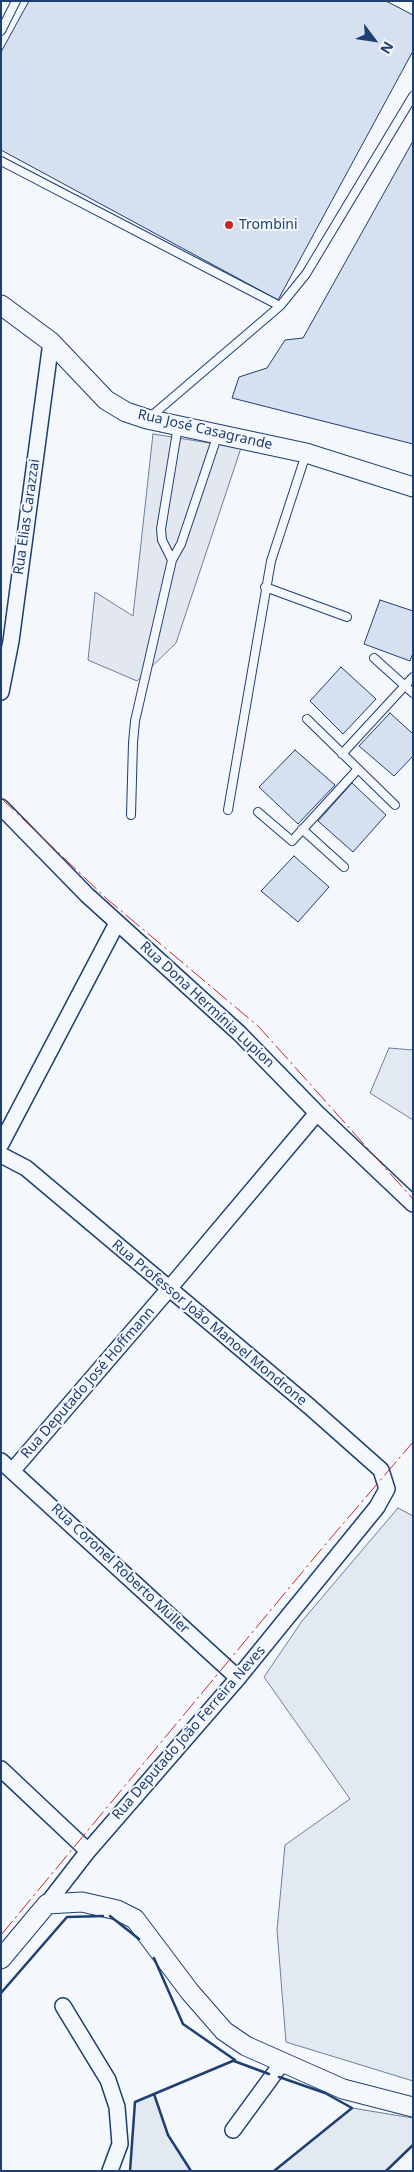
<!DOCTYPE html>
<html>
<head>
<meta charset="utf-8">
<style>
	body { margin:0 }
	#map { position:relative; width:414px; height:2172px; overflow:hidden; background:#f4f7fb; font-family:"Noto Sans",sans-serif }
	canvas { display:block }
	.frame { position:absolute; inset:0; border:2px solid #1d3f73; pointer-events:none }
	.north { position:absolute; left:349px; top:15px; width:50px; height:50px; -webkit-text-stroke:4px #f4f7fb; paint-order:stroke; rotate:121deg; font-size:14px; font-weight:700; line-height:20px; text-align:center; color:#1d3f73 }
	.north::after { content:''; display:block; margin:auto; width:18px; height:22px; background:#1d3f73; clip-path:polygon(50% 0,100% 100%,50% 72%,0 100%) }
</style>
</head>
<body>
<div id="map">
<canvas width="414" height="2172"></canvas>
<div class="frame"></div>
<div class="north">N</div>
</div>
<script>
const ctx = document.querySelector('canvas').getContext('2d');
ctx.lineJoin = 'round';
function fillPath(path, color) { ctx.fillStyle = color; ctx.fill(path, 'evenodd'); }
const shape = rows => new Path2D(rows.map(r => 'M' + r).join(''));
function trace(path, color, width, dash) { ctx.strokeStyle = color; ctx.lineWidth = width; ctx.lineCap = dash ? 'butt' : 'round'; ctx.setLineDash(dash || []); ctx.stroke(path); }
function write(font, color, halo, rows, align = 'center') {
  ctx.font = font + ' "Noto Sans",sans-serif'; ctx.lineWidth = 4; ctx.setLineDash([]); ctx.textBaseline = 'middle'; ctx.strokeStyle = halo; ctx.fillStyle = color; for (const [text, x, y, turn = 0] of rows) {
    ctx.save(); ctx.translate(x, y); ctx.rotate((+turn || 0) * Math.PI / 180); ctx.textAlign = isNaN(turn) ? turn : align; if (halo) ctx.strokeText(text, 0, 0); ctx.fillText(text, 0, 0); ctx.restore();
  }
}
const green = shape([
	[389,1048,413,1050,413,1120,370,1093,389,1048],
	[398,1508,413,1516,413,2081,286,2042,277,1930,285,1845,350,1799,264,1677,302,1621,398,1508],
	[154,2094,168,2135,191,2171,130,2171,135,2102,154,2094],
	[352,2108,413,2118,413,2145,386,2171,274,2171,352,2108]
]);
const parking = shape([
	[153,434,241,448,176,643,137,681,88,660,95,592,133,616,153,434]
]);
const building = shape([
	[29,1,386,1,413,15,413,51,278,300,1,150,1,52,29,1],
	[413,141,413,444,232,398,239,377,267,368,285,340,303,338,413,141],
	[380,600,413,611,413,653,410,661,364,644,380,600],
	[341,667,376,699,343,734,310,701,341,667],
	[390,713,413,734,413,756,394,776,359,746,390,713],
	[295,750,335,785,298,824,259,787,295,750],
	[352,783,386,815,353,852,318,821,352,783],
	[294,856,329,887,298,922,261,891,294,856]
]);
const service = shape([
	[1,31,16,1],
	[1,161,280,306],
	[149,418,280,306,306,274,413,96],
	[172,560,162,540,161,529,178,426],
	[265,587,347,617],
	[374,658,413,693],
	[307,719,395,805],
	[342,754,413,677],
	[228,810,271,561,306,454],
	[258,812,292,841,358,769],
	[131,815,133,743,135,721,172,560,181,544,218,434],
	[302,829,344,867]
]);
const minor = shape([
	[1,692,11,641,51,342],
	[1,807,87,895,239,1033,317,1113,413,1204],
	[1,1144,117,923],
	[1,1155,26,1168,310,1407,381,1470,387,1489,377,1507,238,1678,88,1851,47,1904],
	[1,1461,238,1678],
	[13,1470,168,1290,317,1113],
	[1,1769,88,1851],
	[63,2006,108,2080,117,2107,120,2144,110,2171],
	[233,2130,282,2063]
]);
const tertiary = shape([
	[1,305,51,342,106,400,126,412,147,419,306,453,413,487],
	[1,1959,47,1904,82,1902,117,1910,135,1919,190,1992,224,2031,246,2046,343,2089,413,2107]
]);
const wall = shape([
	[110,1916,139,1939],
	[1,1993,67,1917,103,1916],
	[234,2061,269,2074],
	[156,2093,154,2094,168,2135,191,2171],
	[130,2171,135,2102,235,2060,183,2024,154,1958],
	[274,2171,352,2108,325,2093,279,2077],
	[386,2171,413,2145]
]);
const power = shape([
	[1,798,107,899,259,1027,413,1199],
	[1,1935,324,1546,413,1442]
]);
const markers = [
	[229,225,5,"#c62828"]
];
const poiNames = [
	["Trombini",239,225]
];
const streetNames = [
	["Rua José Casagrande",205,430,13],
	["Rua Elias Carazzai",27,517,-82],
	["Rua Dona Hermínia Lupion",207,1005,43],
	["Rua Professor João Manoel Mondrone",209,1323,40],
	["Rua Deputado José Hoffmann",88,1383,-49],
	["Rua Coronel Roberto Müller",120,1569,43],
	["Rua Deputado João Ferreira Neves",189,1733,-49]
];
fillPath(green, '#e3e9f0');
trace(green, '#687fa3', 1);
fillPath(parking, '#e3e8f0');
trace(parking, '#687fa3', 1);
fillPath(building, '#d5e0f0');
trace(building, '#1d3f73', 1);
trace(service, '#1d3f73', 10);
trace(minor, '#1d3f73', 18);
trace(tertiary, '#1d3f73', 21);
trace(service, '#f4f7fb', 8);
trace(minor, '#f4f7fb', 15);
trace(tertiary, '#f4f7fb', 19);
trace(wall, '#1d3f73', 2.5);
trace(power, '#c62828', 1, [18, 4, 2.5, 4]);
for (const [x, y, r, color] of markers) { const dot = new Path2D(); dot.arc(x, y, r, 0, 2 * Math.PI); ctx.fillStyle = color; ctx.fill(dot); trace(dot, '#f4f7fb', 2); }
write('14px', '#1d3f73', '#f4f7fb', poiNames, 'left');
write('14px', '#1d3f73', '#f4f7fb', streetNames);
</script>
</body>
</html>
